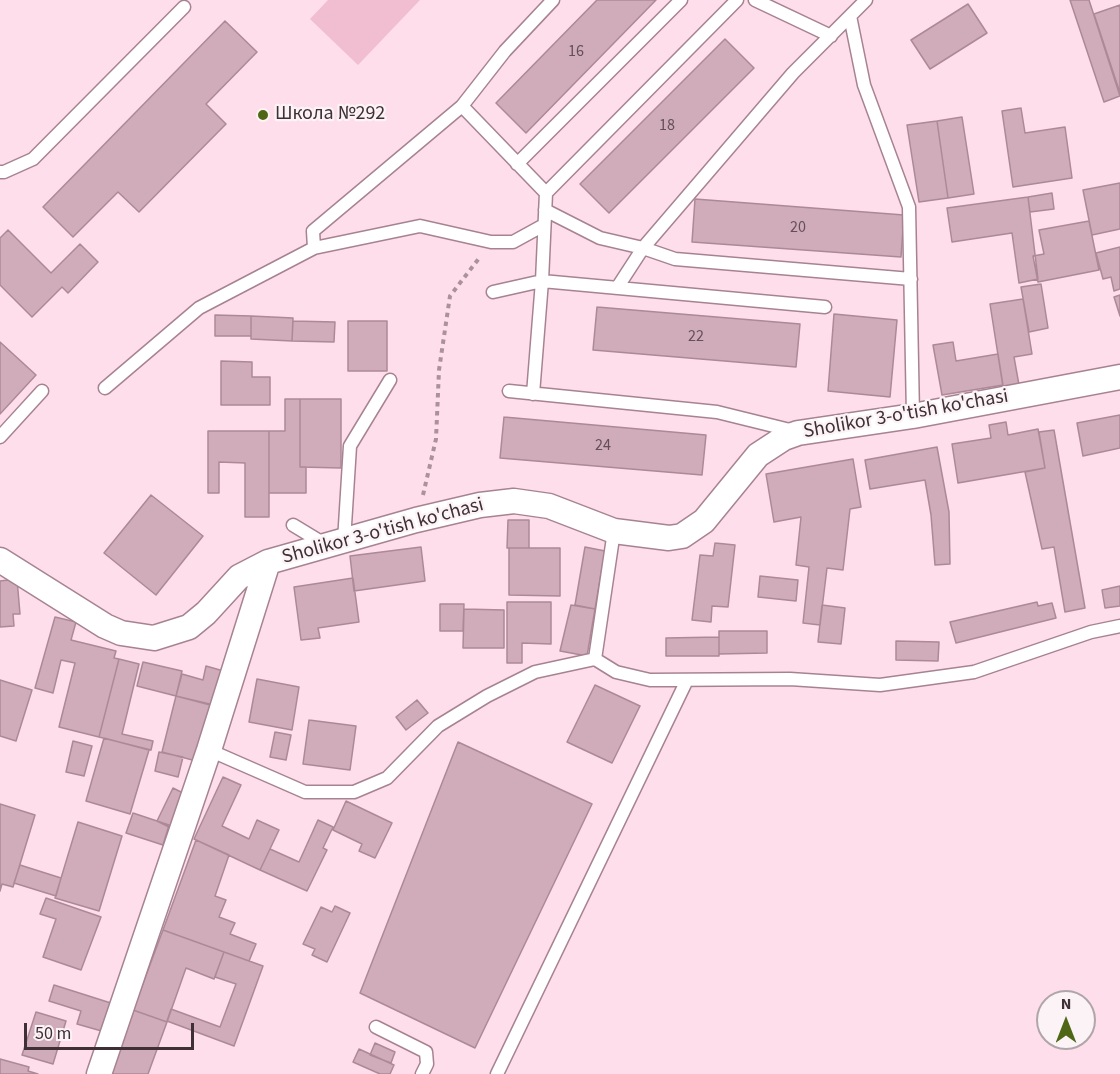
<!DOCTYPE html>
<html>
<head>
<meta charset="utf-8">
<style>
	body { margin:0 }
	#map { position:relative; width:1120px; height:1074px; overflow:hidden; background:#fedeea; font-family:"Source Sans 3",sans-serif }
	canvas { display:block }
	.north { position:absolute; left:1036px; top:990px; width:60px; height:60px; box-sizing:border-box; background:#fbf3f6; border:2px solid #b0a5a9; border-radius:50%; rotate:0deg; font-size:16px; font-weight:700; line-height:24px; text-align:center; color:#3f3036 }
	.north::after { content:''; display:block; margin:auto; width:21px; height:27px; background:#4f6614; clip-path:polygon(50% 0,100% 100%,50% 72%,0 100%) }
	.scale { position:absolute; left:24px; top:1023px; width:170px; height:27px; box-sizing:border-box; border:3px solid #3f3036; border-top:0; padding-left:8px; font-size:18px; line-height:21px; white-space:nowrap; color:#3f3036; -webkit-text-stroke:4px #fbf3f6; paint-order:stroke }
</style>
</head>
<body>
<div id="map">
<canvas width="1120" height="1074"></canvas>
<div class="north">N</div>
<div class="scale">50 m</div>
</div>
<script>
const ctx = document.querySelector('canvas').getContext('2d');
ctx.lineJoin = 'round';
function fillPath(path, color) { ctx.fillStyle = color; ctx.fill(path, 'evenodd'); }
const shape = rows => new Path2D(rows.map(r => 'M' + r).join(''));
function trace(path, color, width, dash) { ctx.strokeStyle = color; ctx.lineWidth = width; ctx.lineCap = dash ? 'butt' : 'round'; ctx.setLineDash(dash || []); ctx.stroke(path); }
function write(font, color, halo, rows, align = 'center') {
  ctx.font = font + ' "Source Sans 3",sans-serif'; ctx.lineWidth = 4.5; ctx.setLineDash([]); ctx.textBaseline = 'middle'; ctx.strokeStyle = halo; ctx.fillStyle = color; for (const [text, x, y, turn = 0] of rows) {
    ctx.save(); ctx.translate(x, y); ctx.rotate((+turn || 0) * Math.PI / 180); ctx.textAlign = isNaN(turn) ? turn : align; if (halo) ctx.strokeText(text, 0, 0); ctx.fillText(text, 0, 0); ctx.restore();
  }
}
const green = shape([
	[328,0,420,0,358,65,310,19]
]);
const building = shape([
	[597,0,656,0,526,133,496,103,597,0],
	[1070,0,1089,0,1120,96,1104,102,1070,0],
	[968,4,987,33,930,69,911,40,968,4],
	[1120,5,1120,93,1094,14,1120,5],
	[225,21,257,52,206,104,226,124,139,212,118,192,73,237,43,207,225,21],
	[725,39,754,68,609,213,580,184,725,39],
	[1021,108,1025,133,1065,127,1072,178,1013,187,1002,111,1021,108],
	[962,117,974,194,948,198,937,121,962,117],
	[937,121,948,198,919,202,907,125,937,121],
	[1120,183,1120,229,1092,235,1083,190,1120,183],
	[1052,193,1054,209,1030,212,1028,197,1052,193],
	[1028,197,1038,279,1019,283,1012,233,952,242,947,208,1028,197],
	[695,199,904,215,901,257,692,242,695,199],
	[1089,221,1099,270,1038,282,1033,256,1044,254,1039,230,1089,221],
	[8,230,51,273,80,244,98,262,68,293,62,287,32,317,0,285,0,238,8,230],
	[1120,247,1120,289,1114,291,1111,277,1103,279,1096,253,1120,247],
	[1041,284,1048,328,1029,332,1021,287,1041,284],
	[1120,295,1120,316,1114,297,1120,295],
	[1023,299,1032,354,1014,357,1019,385,1003,387,990,304,1023,299],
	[597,307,800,324,796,367,593,350,597,307],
	[834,314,897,320,890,397,828,391,834,314],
	[215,315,251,316,251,336,215,336,215,315],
	[251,316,293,318,292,341,251,339,251,316],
	[293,321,335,322,334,342,292,341,293,321],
	[348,321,387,321,387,371,348,371,348,321],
	[0,342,36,375,0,414,0,342],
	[953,342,956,361,998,354,1003,385,942,395,933,345,953,342],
	[221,361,252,362,252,377,270,377,270,405,221,405,221,361],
	[285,399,300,399,300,467,306,467,306,493,269,493,269,431,285,431,285,399],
	[300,399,341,399,341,468,300,467,300,399],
	[1120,415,1120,448,1083,456,1077,423,1120,415],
	[504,417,706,435,702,475,500,458,504,417],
	[1006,422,1008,435,1038,429,1045,468,958,483,952,444,991,438,989,425,1006,422],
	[1054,430,1085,608,1065,612,1054,547,1042,549,1025,472,1045,468,1039,432,1054,430],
	[208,431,269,431,269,517,245,517,245,463,219,462,219,493,208,493,208,431],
	[937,447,949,512,950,564,935,565,931,515,925,480,870,489,865,460,937,447],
	[853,459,861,507,850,509,843,570,827,568,820,625,803,623,809,567,796,565,801,517,774,522,766,474,853,459],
	[151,495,203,536,156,595,104,553,151,495],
	[508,520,529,520,529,548,507,548,508,520],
	[715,543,735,545,728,607,712,606,711,622,692,620,700,555,713,556,715,543],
	[421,547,425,581,354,591,350,556,421,547],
	[585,547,605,551,595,609,575,605,585,547],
	[509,548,560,548,560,596,509,595,509,548],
	[760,576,798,580,796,601,758,597,760,576],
	[353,578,359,622,318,628,320,638,301,640,294,587,353,578],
	[17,579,20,614,13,614,14,626,0,627,0,581,17,579],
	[1120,586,1120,606,1105,608,1102,590,1120,586],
	[507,602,551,602,551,644,522,643,522,663,507,663,507,602],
	[1037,602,1038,606,1052,603,1056,618,956,643,950,622,1037,602],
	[440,604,464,604,463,631,440,631,440,604],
	[571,605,595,609,587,656,560,651,571,605],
	[822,605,845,608,841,644,818,642,822,605],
	[464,609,504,610,504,648,463,648,464,609],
	[55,617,76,622,71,640,116,651,114,658,119,659,99,737,59,727,75,663,61,660,53,693,35,688,55,617],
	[719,631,767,631,767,653,719,654,719,631],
	[719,637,719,656,666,656,666,638,719,637],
	[896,641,939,642,938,661,896,660,896,641],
	[119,659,139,664,122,734,153,741,151,750,99,737,119,659],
	[143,662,182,671,176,696,137,686,143,662],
	[206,666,227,672,218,706,176,696,182,674,203,680,206,666],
	[257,679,299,687,292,730,249,722,257,679],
	[0,680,32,690,16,741,0,736,0,680],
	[595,685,640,706,612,763,567,742,595,685],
	[176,696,214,706,200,762,162,752,176,696],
	[417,700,428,713,406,730,396,717,417,700],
	[309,720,356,726,350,770,303,764,309,720],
	[275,732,291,735,286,760,270,757,275,732],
	[104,738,149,750,130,814,86,801,104,738],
	[73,741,92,746,84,776,66,772,73,741],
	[458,742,592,804,475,1048,360,993,458,742],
	[159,752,183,757,178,777,155,771,159,752],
	[223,777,241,785,222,826,249,839,257,820,279,830,260,870,194,839,223,777],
	[173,788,187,795,171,828,157,821,173,788],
	[346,801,392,823,375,858,359,851,362,844,333,830,346,801],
	[0,804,35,815,13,887,2,884,0,891,0,804],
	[133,813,169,825,163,845,126,833,133,813],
	[318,820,333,827,323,848,327,850,307,891,260,870,270,849,299,862,318,820],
	[78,822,122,836,99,911,55,898,78,822],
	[196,840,229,855,215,896,226,900,219,917,235,923,230,934,256,944,249,961,163,930,196,840],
	[20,865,61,878,56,896,14,883,20,865],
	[46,898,101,917,81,970,43,957,56,919,40,914,46,898],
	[335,906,350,913,327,962,312,955,315,949,303,944,321,907,332,912,335,906],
	[163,930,224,952,214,979,186,968,167,1022,133,1010,163,930],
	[224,952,263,966,234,1046,167,1021,171,1009,220,1027,236,984,215,977,224,952],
	[54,985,114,1004,105,1032,77,1024,81,1011,49,1001,54,985],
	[133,1010,167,1022,148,1074,110,1074,133,1010],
	[36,1012,66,1021,53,1064,22,1055,36,1012],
	[375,1043,395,1052,391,1063,370,1055,375,1043],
	[359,1049,394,1065,390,1074,380,1074,353,1062,359,1049],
	[0,1059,29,1067,28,1071,38,1074,0,1074,0,1059]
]);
const path = shape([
	[423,495,436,439,439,370,450,296,480,257]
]);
const service = shape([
	[755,0,831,36],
	[850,16,864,85,909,207,913,416],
	[517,164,681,0],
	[0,172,4,172,33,159,184,7],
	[546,193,737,0],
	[545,210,600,238,643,248,793,73,866,0],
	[314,248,313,231,462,106],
	[617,288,643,248,675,259,911,279],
	[493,292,542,281,546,193,462,106,505,51,553,0],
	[105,388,199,308,314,248,420,226,491,242,513,242,544,225],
	[509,391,717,412,794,431],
	[533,394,542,281,825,307],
	[0,437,42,391],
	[293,525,326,545],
	[344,541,350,446,390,380],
	[595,659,616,672,650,680,790,679,880,685,974,672,1091,632,1120,626],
	[209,750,305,792,354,792,387,778,438,726,487,696,535,672,595,659,614,531],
	[376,1027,426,1052,427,1064,422,1074],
	[497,1074,687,680]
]);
const minor = shape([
	[0,560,105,626,121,633,154,638,189,627,206,613,239,577,268,562,416,520,480,505,514,501,549,506,614,531,669,538,682,536,704,521,758,455,784,438,798,433,913,416,1120,377],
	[99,1074,209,750,268,562]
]);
const markers = [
	[263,115,6,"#4f6614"]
];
const numberNames = [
	["16",576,52],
	["18",667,126],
	["20",798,228],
	["22",696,337],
	["24",603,446]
];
const poiNames = [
	["Школа №292",275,115]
];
const streetNames = [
	["Sholikor 3-o'tish ko'chasi",906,415,-10],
	["Sholikor 3-o'tish ko'chasi",383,532,-15]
];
fillPath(green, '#f0bdd1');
fillPath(building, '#d0abb9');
trace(building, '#ad8997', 1.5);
trace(service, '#a78392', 15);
trace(minor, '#a78392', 27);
trace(path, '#aa919b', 4, [4.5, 4.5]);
trace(service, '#fff', 12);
trace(minor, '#fff', 24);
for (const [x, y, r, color] of markers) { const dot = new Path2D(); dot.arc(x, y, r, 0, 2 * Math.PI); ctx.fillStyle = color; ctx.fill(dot); trace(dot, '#fbf3f6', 2); }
write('16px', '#634f57', null, numberNames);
write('20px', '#3f3036', '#fbf3f6', poiNames, 'left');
write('20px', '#3f3036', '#fbf3f6', streetNames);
</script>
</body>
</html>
